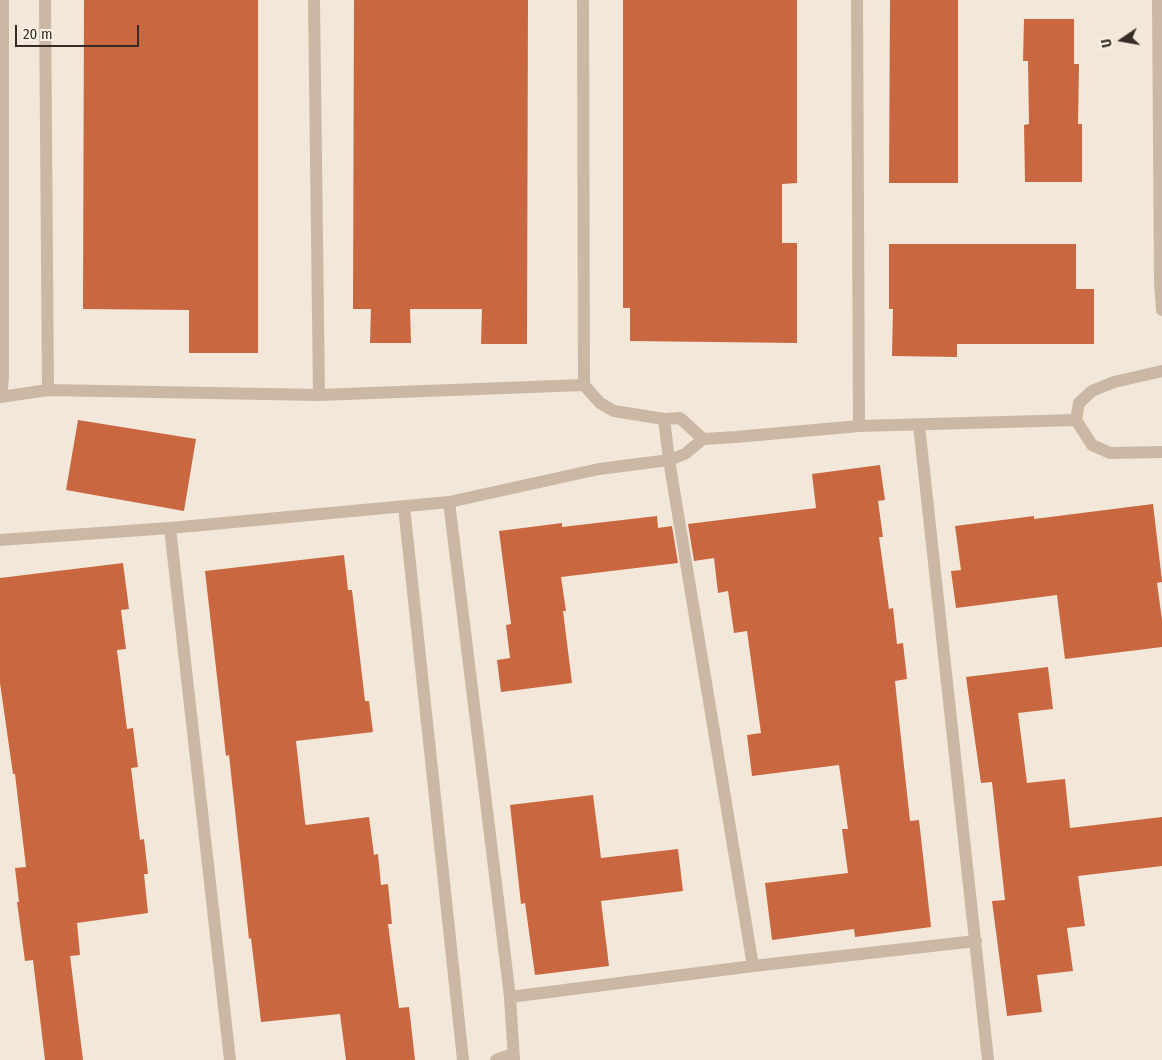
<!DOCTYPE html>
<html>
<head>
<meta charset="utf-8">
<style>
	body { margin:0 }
	#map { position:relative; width:1162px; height:1060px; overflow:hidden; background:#f2e7d9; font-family:"Fira Sans Condensed",sans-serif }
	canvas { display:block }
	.north { position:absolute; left:1097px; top:15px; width:50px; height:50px; -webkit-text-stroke:4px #faf1e5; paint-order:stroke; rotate:258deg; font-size:14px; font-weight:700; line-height:20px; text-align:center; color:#352c26 }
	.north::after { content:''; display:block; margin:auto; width:18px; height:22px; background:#352c26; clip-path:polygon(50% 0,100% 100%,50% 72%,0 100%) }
	.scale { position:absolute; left:15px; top:25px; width:124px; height:22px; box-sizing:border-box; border:2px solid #352c26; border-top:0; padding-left:6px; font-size:15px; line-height:18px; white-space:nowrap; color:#352c26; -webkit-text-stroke:4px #faf1e5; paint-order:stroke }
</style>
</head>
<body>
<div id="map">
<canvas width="1162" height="1060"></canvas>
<div class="north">U</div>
<div class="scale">20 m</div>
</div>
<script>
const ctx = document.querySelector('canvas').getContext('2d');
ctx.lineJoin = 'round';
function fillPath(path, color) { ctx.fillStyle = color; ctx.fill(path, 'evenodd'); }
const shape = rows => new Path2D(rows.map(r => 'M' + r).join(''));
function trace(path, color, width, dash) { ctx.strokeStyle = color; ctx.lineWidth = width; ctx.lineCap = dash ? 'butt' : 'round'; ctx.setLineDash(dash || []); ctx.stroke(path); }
const building = shape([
	[84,0,258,0,258,353,189,353,189,310,83,309],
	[354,0,528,0,527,344,481,344,482,309,410,309,411,343,370,343,371,309,353,309],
	[623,0,797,0,797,183,782,184,782,243,797,243,797,343,630,341,630,308,623,308],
	[890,0,958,0,958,183,889,183],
	[1024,19,1074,19,1074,64,1079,64,1078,124,1082,124,1082,182,1025,182,1024,125,1029,124,1028,61,1023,61],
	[889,244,1076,244,1076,289,1094,289,1094,344,957,344,957,357,892,356,893,309,889,309],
	[78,420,196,439,184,511,66,490],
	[880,465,885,500,878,501,883,537,879,537,889,609,893,608,897,644,903,643,907,679,895,681,899,720,910,821,919,820,931,927,855,937,854,929,772,940,765,883,848,873,842,829,848,829,839,765,752,776,747,735,761,733,747,631,734,633,728,591,718,593,714,558,694,561,688,524,816,508,812,474],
	[1153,504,1162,581,1162,582,1157,583,1162,620,1162,647,1065,659,1057,595,956,608,951,571,961,570,955,526,1034,516,1034,519],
	[657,516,658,528,672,526,678,563,561,577,566,611,563,611,572,683,501,692,497,660,510,658,506,625,511,624,499,531,562,523,562,527],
	[344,555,348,590,352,590,365,701,369,701,373,732,296,741,305,822,306,825,369,817,374,855,378,854,381,885,388,884,392,924,388,924,399,1008,409,1007,415,1060,346,1060,340,1014,261,1022,251,938,249,939,229,755,226,756,205,571],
	[123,563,129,609,121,610,126,649,117,650,127,729,133,728,138,767,131,768,140,840,144,839,148,874,144,874,148,913,77,923,80,955,70,956,83,1060,45,1060,33,960,25,961,17,902,19,902,15,868,26,867,15,774,13,774,0,683,0,578],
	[1048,667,1053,709,1018,713,1027,783,1065,779,1070,828,1162,817,1162,866,1078,876,1085,926,1067,928,1073,971,1037,975,1042,1012,1007,1016,992,901,1005,900,992,782,981,783,966,677],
	[593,795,601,858,678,849,683,891,601,901,609,966,535,975,525,903,521,904,510,805]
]);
const minor = shape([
	[45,0,48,390],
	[314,0,319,395],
	[583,0,584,385],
	[857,0,859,426],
	[1158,0,1160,282,1162,310],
	[1162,371,1114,382,1092,391,1079,403,1076,420,1092,445,1110,453,1162,452],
	[0,397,48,390,319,395,584,385,600,403,614,411,664,419,680,418,703,439],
	[1,397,3,378,3,0],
	[664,419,669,460,753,966],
	[919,425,988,1060],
	[449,502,510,997,514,1060],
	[404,507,463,1060],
	[170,528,230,1060],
	[0,540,170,528,449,502,599,469,669,460,685,454,703,439,736,437,859,426,1076,420],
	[510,997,753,966,976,941],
	[496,1060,513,1054]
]);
fillPath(building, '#c96840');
trace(minor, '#cab8a5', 12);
</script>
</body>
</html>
